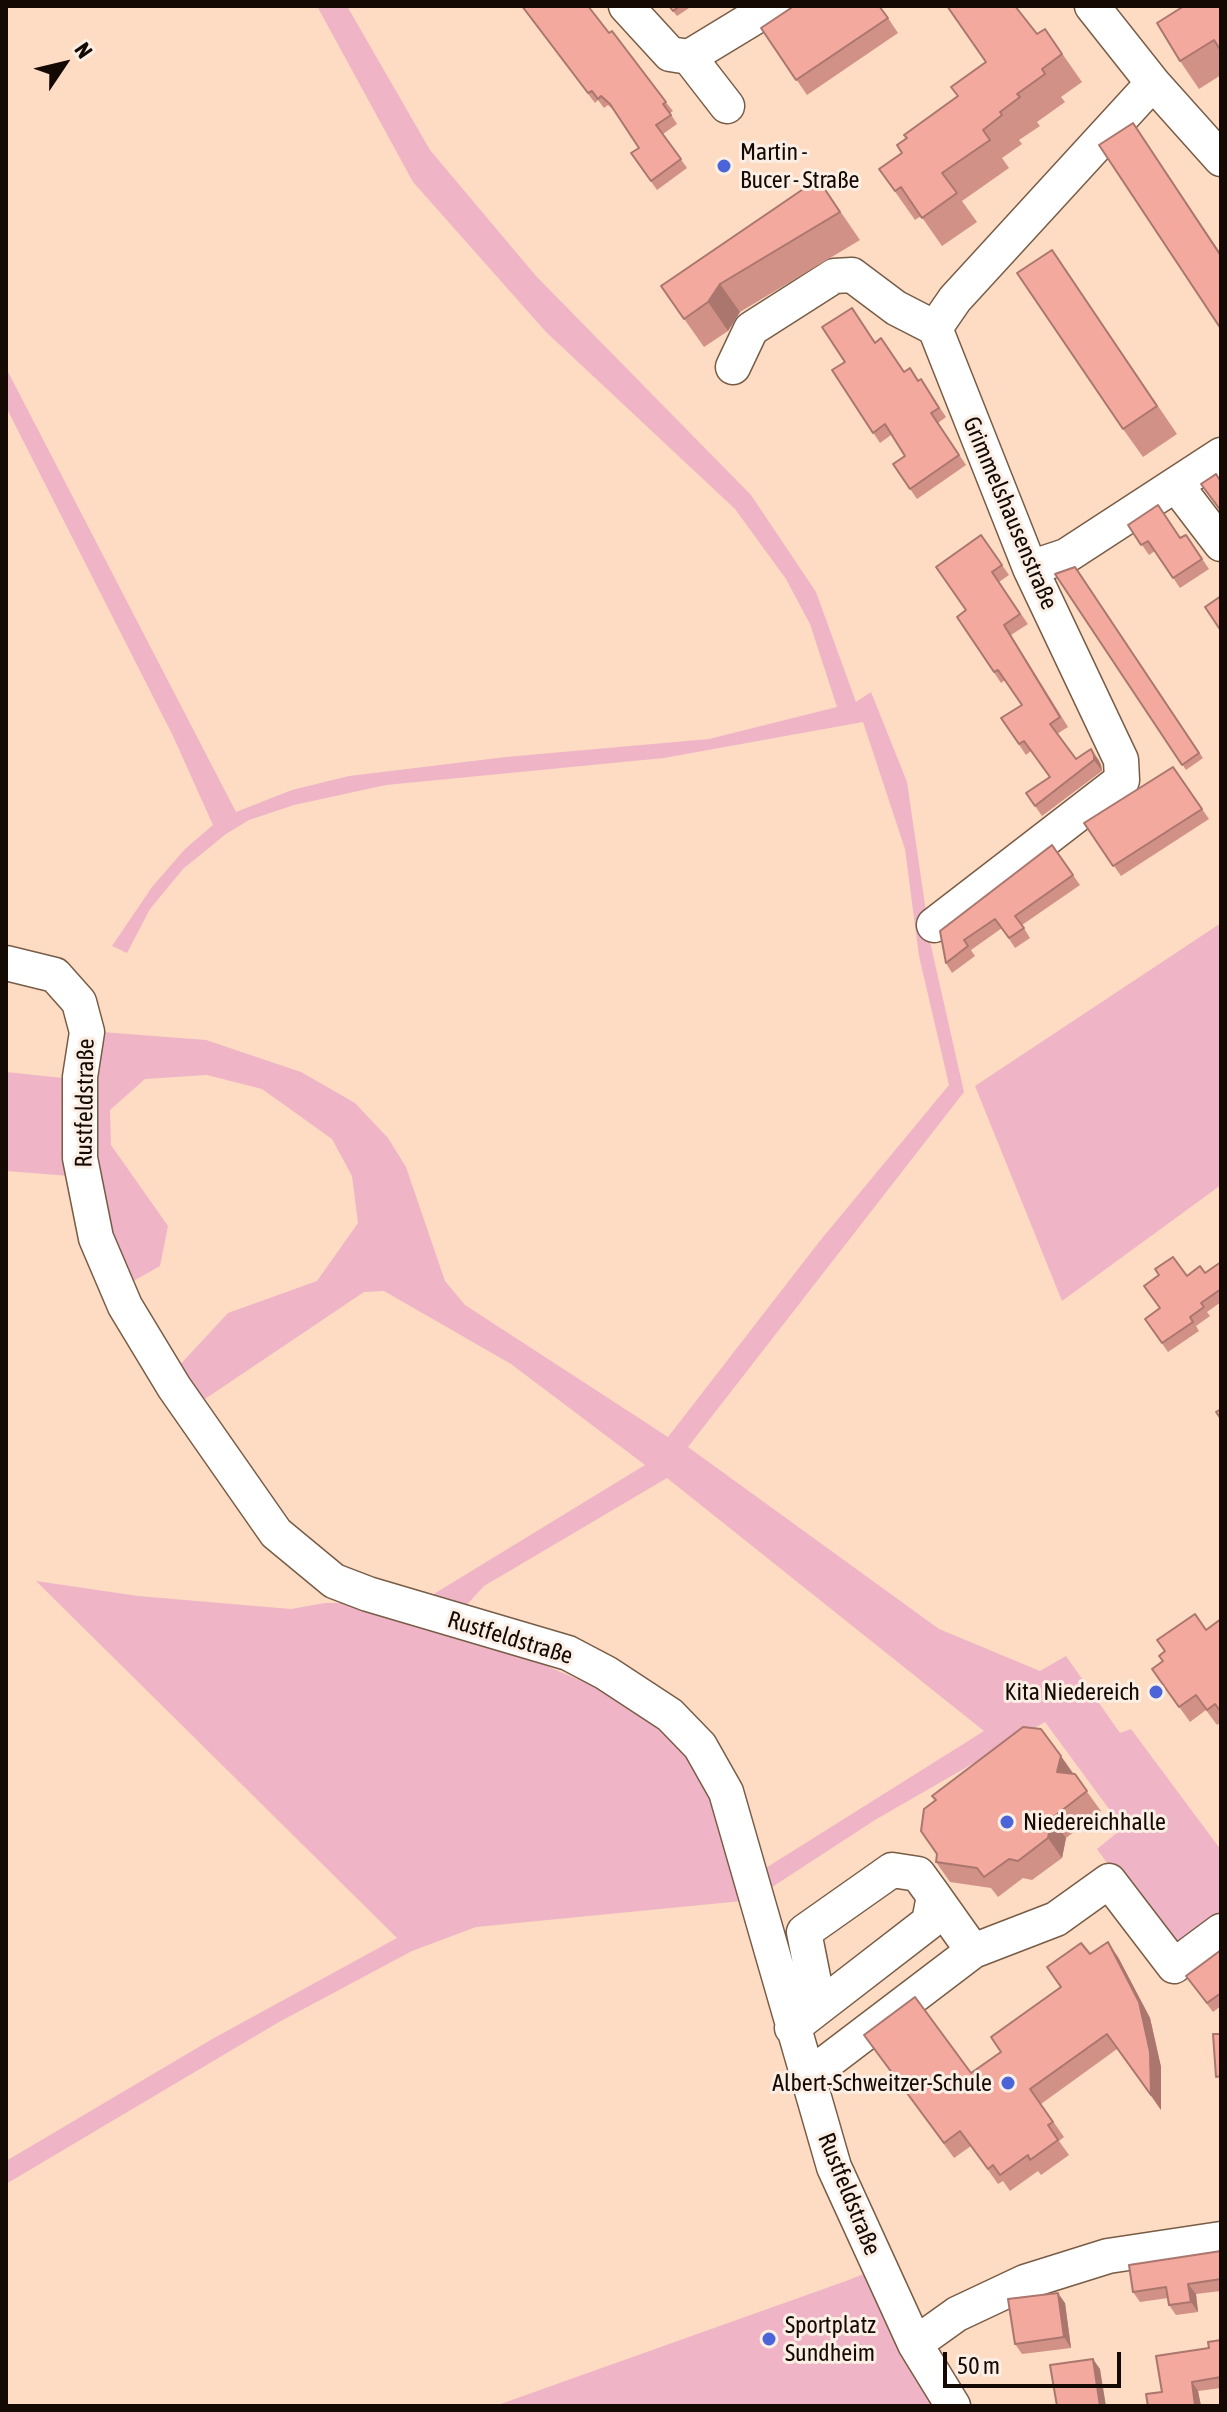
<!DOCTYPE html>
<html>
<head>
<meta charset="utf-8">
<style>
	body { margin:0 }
	#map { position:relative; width:1227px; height:2412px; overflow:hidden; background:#fddcc3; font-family:"Asap Condensed",sans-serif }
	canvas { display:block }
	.frame { position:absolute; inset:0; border:8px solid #140903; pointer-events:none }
	.north { position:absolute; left:24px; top:24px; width:80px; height:80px; -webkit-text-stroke:6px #fbeee4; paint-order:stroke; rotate:55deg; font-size:22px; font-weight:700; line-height:32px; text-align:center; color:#140903 }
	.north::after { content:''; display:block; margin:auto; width:28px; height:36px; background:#140903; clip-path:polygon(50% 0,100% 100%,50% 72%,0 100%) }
	.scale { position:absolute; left:943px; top:2352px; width:178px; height:36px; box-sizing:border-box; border:4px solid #140903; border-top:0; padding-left:10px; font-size:24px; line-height:28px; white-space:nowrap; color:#140903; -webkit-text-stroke:6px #fbeee4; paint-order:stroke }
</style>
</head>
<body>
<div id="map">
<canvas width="1227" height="2412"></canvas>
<div class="frame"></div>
<div class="north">N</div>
<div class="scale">50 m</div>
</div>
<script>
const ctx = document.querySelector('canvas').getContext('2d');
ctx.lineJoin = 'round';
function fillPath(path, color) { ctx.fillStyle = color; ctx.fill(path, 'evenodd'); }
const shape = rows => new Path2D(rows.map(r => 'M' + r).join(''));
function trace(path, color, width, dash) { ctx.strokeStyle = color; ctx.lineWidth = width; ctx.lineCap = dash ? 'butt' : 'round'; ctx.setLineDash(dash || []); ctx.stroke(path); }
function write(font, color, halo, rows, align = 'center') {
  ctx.font = font + ' "Asap Condensed",sans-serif'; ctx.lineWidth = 6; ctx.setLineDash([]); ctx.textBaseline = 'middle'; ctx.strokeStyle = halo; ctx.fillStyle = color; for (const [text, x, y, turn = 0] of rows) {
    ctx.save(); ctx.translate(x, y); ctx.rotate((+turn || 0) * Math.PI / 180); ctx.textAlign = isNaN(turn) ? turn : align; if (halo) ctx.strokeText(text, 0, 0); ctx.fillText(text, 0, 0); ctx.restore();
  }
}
const green = shape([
	[317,6,347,6,430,150,536,276,751,495,816,592,856,702,871,692,907,782,931,946,964,1092,688,1447,939,1629,1040,1671,1066,1656,1120,1733,1131,1729,1221,1850,1221,1919,1173,1955,1097,1849,1123,1828,1045,1722,875,1820,766,1891,761,1871,984,1731,667,1478,484,1586,461,1611,424,1600,645,1465,511,1364,384,1291,364,1292,196,1405,176,1369,228,1313,317,1281,358,1223,352,1176,332,1139,262,1089,207,1075,145,1079,110,1110,111,1145,168,1226,160,1266,123,1287,94,1211,89,1097,102,1032,206,1040,301,1072,355,1103,388,1138,406,1167,445,1281,465,1305,668,1437,819,1242,949,1085,919,956,905,849,863,722,664,758,386,785,294,805,249,820,226,834,183,869,150,909,127,953,112,946,152,887,185,849,213,825,173,736,6,407,6,368,236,812,292,790,349,776,506,757,709,739,837,707,810,624,786,579,735,509,546,332,413,182],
	[1221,923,1221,1185,1062,1301,975,1086],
	[6,1072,72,1079,70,1176,6,1171],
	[36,1581,138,1596,291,1609,325,1603,357,1603,483,1639,589,1684,663,1726,698,1763,719,1810,742,1901,476,1927,412,1951,279,2022,6,2184,6,2161,214,2038,397,1938],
	[866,2273,936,2406,495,2406,846,2281]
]);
const minor = shape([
	[626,6,670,54,689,57,773,6],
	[1092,6,1153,83,1221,159],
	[689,57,727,106],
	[733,367,751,329,834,276,852,275,896,308,935,328],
	[1176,485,1221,544],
	[1030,568,1066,556,1221,455],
	[934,925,1122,780,1121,760,1030,568,935,328,955,299,1153,83],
	[6,963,55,975,79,1002,87,1032,80,1077,80,1158,96,1238,125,1306,174,1387,276,1533,334,1581,368,1594,568,1653,606,1673,670,1715,700,1746,726,1792,834,2167,915,2344,953,2406],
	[934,1896,973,1951],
	[792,2028,819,2007,929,1922,934,1896,918,1874,892,1870,804,1932,819,2007],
	[806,2078,973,1951,1056,1919,1109,1881,1174,1966,1221,1931],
	[915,2344,957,2314,1025,2282,1108,2256,1221,2239]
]);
const wall = shape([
	[521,6,609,33,673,111,670,113,677,124,663,134,687,168,657,190,631,153,639,148,616,112,608,105,604,108,598,100,595,103],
	[669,6,692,6,677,16],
	[880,6,898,33,807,95,761,28],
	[1221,6,1221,75,1199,89,1180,61],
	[1045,29,1082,82,1061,97,1065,102,1037,122,1040,126,1019,140,1022,144,1002,158,1009,168,962,201,977,222,942,246,921,216,915,220,879,169,902,153,907,138,958,97,986,62],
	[818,179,860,240,740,312,728,331,704,347,661,286],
	[1052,250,1177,434,1143,457,1123,429],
	[875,342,904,372,918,381,921,379,946,417,938,423,966,465,917,499,893,464,905,456,891,435,880,443,832,370],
	[1128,525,1180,538,1186,535,1209,569,1180,588,1155,551,1149,555],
	[981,535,1009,575,999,582,1028,624,1011,635,1068,727,1057,734,1076,759,1098,759,1101,765,1102,771,1042,816,1026,793,1049,777,1031,751,1026,755,1001,718,1022,705,1005,680,1001,683,957,617,966,610],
	[1075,567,1203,758,1186,770,1055,574],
	[1173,767,1209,819,1121,876,1084,823],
	[1052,845,1080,885,1022,925,1030,938,1015,948,1002,928,971,950,975,956,952,973,946,963,940,931],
	[1221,1262,1221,1302,1207,1312,1210,1316,1196,1326,1199,1331,1168,1352,1145,1319],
	[1221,1619,1221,1722,1217,1725,1206,1710,1190,1722,1152,1669],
	[1074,1774,1101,1811,1066,1838,1062,1858,1032,1880,1023,1878,998,1897,991,1888,950,1882,936,1862,937,1855,921,1831],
	[1221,1950,1221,2006,1213,2012,1186,1976],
	[1090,1954,1118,1957,1150,2018,1161,2067,1161,2110,1117,2049,1041,2104,1064,2137,1059,2141,1069,2155,1041,2175,1038,2171,1010,2191,1003,2181,998,2184,971,2146,954,2158,864,2035,971,2073,1001,2052],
	[1221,2251,1221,2291,1196,2294,1198,2312,1176,2315,1169,2305,1168,2298,1140,2302,1133,2292],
	[1065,2303,1071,2348,1022,2354,1015,2344],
	[1221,2340,1221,2388,1198,2391,1201,2406,1148,2406,1209,2348]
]);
const shadedWall = shape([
	[1133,123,1221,254,1221,256],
	[720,284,740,312,728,331,708,302],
	[1091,749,1098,759,1101,765,1102,771,1094,760],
	[1061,1756,1075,1776,1057,1772],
	[1052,1818,1066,1838,1062,1858,1048,1838],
	[1108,1942,1118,1957,1150,2018,1161,2067,1161,2110,1151,2095],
	[1188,2284,1196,2294,1198,2312,1191,2302],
	[1058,2293,1065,2303,1071,2348,1064,2337],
	[1093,2359,1100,2369,1106,2406,1100,2406],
	[1192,2382,1198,2391,1201,2406,1195,2406]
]);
const building = shape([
	[522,6,588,6,609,33,612,31,666,102,663,104,671,115,656,125,681,159,651,181,631,153,639,148,610,104,601,96,598,99,592,91,588,93,522,6],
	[669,6,680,6,673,11,669,6],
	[794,6,879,6,888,18,796,80,761,28,794,6],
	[947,6,1015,6,1037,34,1045,29,1062,54,1042,69,1045,74,1017,94,1020,97,1000,112,1002,115,983,130,990,140,942,173,957,193,922,218,901,187,895,191,879,169,902,153,897,145,907,138,904,135,958,96,951,87,986,62,947,6],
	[1184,6,1221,6,1221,51,1214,40,1180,61,1157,23,1184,6],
	[1133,123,1221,256,1221,329,1099,145,1133,123],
	[818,179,840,212,720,284,708,302,684,319,661,286,818,179],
	[1052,250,1157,406,1123,429,1017,273,1052,250],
	[852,308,875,343,881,338,904,372,910,368,918,381,921,379,939,408,931,413,959,455,910,489,893,464,905,456,885,424,873,433,832,370,845,362,822,327,852,308],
	[1216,474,1221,482,1221,511,1201,484,1216,474],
	[1158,505,1180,538,1186,535,1202,559,1173,578,1148,541,1141,545,1128,525,1158,505],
	[981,535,1002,565,992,572,1020,614,1004,625,1060,717,1050,724,1076,759,1091,749,1094,755,1094,760,1035,806,1026,793,1050,777,1024,741,1019,744,1001,718,1022,705,998,670,994,672,957,617,966,610,936,567,981,535],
	[1075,567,1199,753,1182,765,1055,574,1075,567],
	[1221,596,1221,631,1205,607,1221,596],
	[1173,767,1202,809,1113,866,1084,823,1173,767],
	[1052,845,1073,875,1015,916,1024,928,1009,938,995,919,964,940,968,946,946,963,940,931,1052,845],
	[1173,1257,1187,1276,1200,1266,1205,1273,1221,1262,1221,1289,1201,1303,1204,1307,1190,1317,1193,1322,1162,1343,1145,1319,1160,1308,1144,1286,1159,1275,1155,1269,1173,1257],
	[1221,1409,1221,1419,1216,1412,1221,1409],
	[1195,1614,1206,1630,1221,1619,1221,1712,1215,1704,1207,1710,1196,1695,1179,1707,1152,1669,1163,1661,1159,1656,1165,1651,1157,1640,1195,1614],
	[1023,1727,1041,1729,1061,1756,1057,1772,1075,1774,1087,1791,1052,1818,1048,1838,1018,1861,1009,1859,984,1877,977,1868,936,1862,937,1854,921,1831,924,1809,936,1800,932,1796,1023,1727],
	[1108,1942,1139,2002,1150,2052,1151,2095,1107,2034,1030,2089,1053,2122,1048,2125,1058,2140,1030,2160,1028,2155,1000,2175,993,2165,988,2169,960,2131,944,2143,864,2035,915,1997,971,2073,1001,2052,991,2037,1061,1987,1047,1967,1081,1943,1090,1954,1108,1942],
	[1221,1950,1221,1993,1207,2003,1186,1976,1221,1950],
	[1213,2034,1221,2034,1221,2076,1216,2077,1213,2034],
	[1221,2251,1221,2279,1188,2284,1191,2302,1169,2305,1166,2287,1133,2292,1129,2265,1221,2251],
	[1058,2293,1064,2337,1015,2344,1008,2299,1058,2293],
	[1221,2340,1221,2377,1192,2382,1195,2406,1148,2406,1146,2394,1162,2392,1156,2356,1209,2348,1208,2342,1221,2340],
	[1093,2359,1100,2406,1057,2406,1050,2365,1093,2359]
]);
const markers = [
	[724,166,8,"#4b65d9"],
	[1156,1692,8,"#4b65d9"],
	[1007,1822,8,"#4b65d9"],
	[1008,2083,8,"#4b65d9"],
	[769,2339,8,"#4b65d9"]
];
const poiNames = [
	["Martin -",740,152],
	["Bucer - Straße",740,180],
	["Kita Niedereich",1140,1692,"right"],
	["Niedereichhalle",1023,1822],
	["Albert-Schweitzer-Schule",992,2083,"right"],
	["Sportplatz",785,2325],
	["Sundheim",785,2353]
];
const streetNames = [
	["Grimmelshausenstraße",1010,513,67],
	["Rustfeldstraße",85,1103,-89],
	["Rustfeldstraße",510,1638,17],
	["Rustfeldstraße",849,2194,68]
];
fillPath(green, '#efb5c6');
trace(minor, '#785c46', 37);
trace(minor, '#fff', 34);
fillPath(wall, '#d19187');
fillPath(shadedWall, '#aa766e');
fillPath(building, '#f3a99d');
trace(building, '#aa766e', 2);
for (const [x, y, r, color] of markers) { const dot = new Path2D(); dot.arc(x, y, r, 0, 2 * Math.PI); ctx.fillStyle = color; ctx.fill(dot); trace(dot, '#fbeee4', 3); }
write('24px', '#140903', '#fbeee4', poiNames, 'left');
write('24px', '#140903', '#fbeee4', streetNames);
</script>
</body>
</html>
